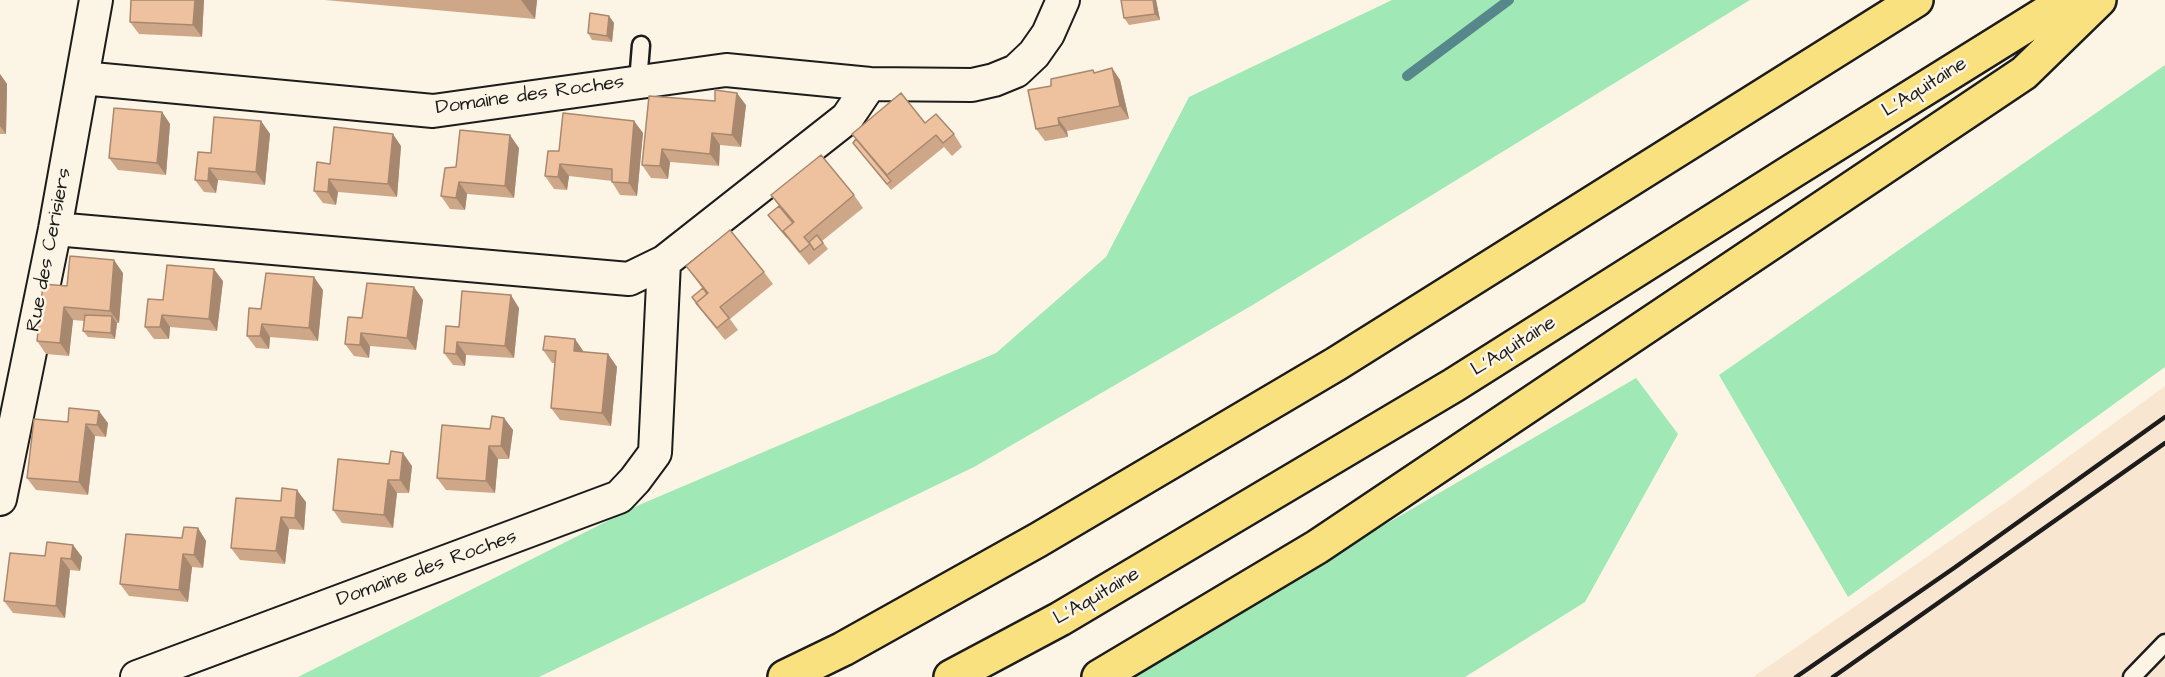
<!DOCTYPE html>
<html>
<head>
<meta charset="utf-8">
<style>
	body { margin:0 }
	canvas { display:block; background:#fcf5e5 }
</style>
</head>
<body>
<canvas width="2165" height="677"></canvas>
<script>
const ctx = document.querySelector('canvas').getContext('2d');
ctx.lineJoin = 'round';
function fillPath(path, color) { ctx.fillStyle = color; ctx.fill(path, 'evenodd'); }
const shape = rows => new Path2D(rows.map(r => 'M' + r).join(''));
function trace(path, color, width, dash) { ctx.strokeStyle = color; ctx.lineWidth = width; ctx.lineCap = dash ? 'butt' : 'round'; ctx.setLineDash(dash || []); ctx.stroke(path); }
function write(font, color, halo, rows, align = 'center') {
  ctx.font = font + ' "Architects Daughter",sans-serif'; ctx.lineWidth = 5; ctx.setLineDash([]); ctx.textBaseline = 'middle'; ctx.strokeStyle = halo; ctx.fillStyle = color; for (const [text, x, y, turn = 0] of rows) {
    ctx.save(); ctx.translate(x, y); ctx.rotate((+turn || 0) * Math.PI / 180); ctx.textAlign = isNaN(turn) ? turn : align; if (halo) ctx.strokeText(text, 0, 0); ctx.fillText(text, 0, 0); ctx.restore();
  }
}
const built = shape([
	[2165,386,2165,677,1753,677,2012,498]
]);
const green = shape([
	[1392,0,1750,0,1251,306,974,467,539,677,298,677,639,505,996,353,1106,257,1189,97],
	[2165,65,2165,367,1848,597,1719,375],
	[1636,378,1678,434,1585,602,1465,677,1124,677]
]);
const stream = shape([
	[1407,76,1509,0]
]);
const service = shape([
	[638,82,641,45],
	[2132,677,2165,643]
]);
const minor = shape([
	[82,78,433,111,726,70,870,84,972,85,994,80,1016,71,1034,54,1048,34,1063,0],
	[55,229,629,279,664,262,847,118,870,84],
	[0,499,55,229,96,0],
	[137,677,619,497,635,480,655,453,664,262]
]);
const motorway = shape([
	[785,677,843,649,1038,540,1336,364,1916,0],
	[951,677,1060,619,1454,385,1794,170,2067,0],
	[1099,677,1317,547,2024,73,2099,0]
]);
const rail = shape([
	[1796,677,1954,568,2165,417],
	[1833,677,2165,443]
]);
const wall = shape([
	[204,0,202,37,139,34,130,22],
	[325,0,537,0,535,19],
	[1121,0,1156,0,1160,20,1129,25,1124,18],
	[609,16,614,23,612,42,592,40,588,33],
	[1112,68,1120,80,1129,119,1067,131,1068,137,1045,141,1036,129,1051,86,1093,70,1095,73],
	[0,74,7,84,6,134,0,134],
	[649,96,746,105,741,147,720,145,719,166,670,162,668,179,651,178,642,165],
	[162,112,170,124,166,175,118,170,109,158],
	[261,121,270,134,265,185,218,180,216,193,204,192,195,180,211,153],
	[634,121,643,133,637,196,620,195,612,182,612,181,569,176,567,190,554,189,545,176,559,151],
	[925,123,954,134,962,147,952,156,944,147,891,190,853,143,856,139,852,134],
	[401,146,397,197,338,192,336,205,323,203,314,191,330,164],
	[519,148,514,198,467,194,465,210,450,209,441,196,456,167],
	[771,195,854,195,863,208,822,241,828,249,809,265,768,215,779,206],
	[686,266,764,272,773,284,730,319,738,330,725,340,696,304,702,288],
	[123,273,119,323,117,323,115,339,88,337,83,331,84,321,73,320,69,356,46,354,37,341,67,286],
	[223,281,217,331,170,327,169,339,154,339,145,327,163,300],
	[414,287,423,300,416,350,370,346,369,358,354,356,345,344,362,318],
	[323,290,318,341,270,337,269,349,256,348,247,336,261,309],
	[519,308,514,358,466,355,465,366,453,365,444,353,459,327],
	[543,350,584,352,608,354,617,367,611,426,560,420,551,408,555,363,552,363],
	[504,418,513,430,509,459,498,459,495,493,446,490,437,478,490,429],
	[68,422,108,423,106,437,95,436,88,495,36,490,27,478],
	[389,464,412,466,409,493,397,493,393,528,342,523,333,510],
	[281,501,306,502,304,530,289,529,285,564,240,560,231,548],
	[198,528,206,541,203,568,192,567,188,602,129,596,120,584],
	[73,545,82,557,80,571,70,570,65,618,13,613,4,601]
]);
const shadedWall = shape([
	[195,0,204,0,202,37,193,25],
	[521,0,537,0,535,19],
	[1153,0,1156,0,1160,20,1155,14],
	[609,16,614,23,612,42,607,36],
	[1112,68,1120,80,1129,119,1120,106],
	[0,74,7,84,6,134,0,126],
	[737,93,746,105,741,147,732,135],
	[162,112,170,124,166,175,157,163],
	[1058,118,1067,131,1068,137,1059,125],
	[261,121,270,134,265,185,256,172],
	[634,121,643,133,637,196,629,183],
	[712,133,720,145,719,166,710,154],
	[393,134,401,146,397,197,388,184],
	[510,135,519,148,514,198,505,186],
	[662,149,670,162,668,179,660,166],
	[560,164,569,176,567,190,558,177],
	[209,168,218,180,216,193,208,181],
	[329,179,338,192,336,205,328,192],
	[459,182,467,194,465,210,456,198],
	[114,260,123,273,119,323,110,311],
	[214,269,223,281,217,331,209,319],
	[314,277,323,290,318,341,309,328],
	[414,287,423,300,416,350,407,338],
	[511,295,519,308,514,358,505,346],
	[64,307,73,320,69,356,60,343],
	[162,315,170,327,169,339,160,327],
	[112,316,117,323,115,339,111,333],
	[262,324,270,337,269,349,260,336],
	[361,333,370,346,369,358,360,345],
	[575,339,584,352,583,364,574,351],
	[457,342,466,355,465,366,456,354],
	[608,354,617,367,611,426,602,413],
	[99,411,108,423,106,437,97,425],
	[504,418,513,430,509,459,501,446],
	[86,424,95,436,88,495,79,482],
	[489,446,498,459,495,493,486,481],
	[403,453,412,466,409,493,400,480],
	[388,480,397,493,393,528,384,515],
	[297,490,306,502,304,530,295,518],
	[281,517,289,529,285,564,276,551],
	[198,528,206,541,203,568,194,555],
	[73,545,82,557,80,571,71,559],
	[183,554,192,567,188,602,179,590],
	[61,558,70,570,65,618,56,606]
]);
const building = shape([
	[131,0,195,0,193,25,130,22,131,0],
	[1121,0,1153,0,1155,14,1124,18,1121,0],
	[590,13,609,16,607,36,588,33,590,13],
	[1112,68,1120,106,1058,118,1059,125,1036,129,1028,90,1051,86,1051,79,1093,70,1094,73,1112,68],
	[715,90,737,93,732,135,712,133,710,154,662,149,660,166,642,165,649,96,715,101,715,90],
	[901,93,925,123,936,114,954,134,943,143,936,135,887,175,852,134,901,93],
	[114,108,162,112,157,163,109,158,114,108],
	[563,113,634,121,629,183,612,182,612,169,560,164,558,177,545,176,548,151,559,151,563,113],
	[214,117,261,121,256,172,209,168,208,181,195,180,198,152,211,153,214,117],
	[334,127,393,134,388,184,329,179,328,192,314,191,317,162,330,164,334,127],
	[460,130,510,135,505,186,459,182,456,198,441,196,445,168,456,167,460,130],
	[856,139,891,181,887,184,853,143,856,139],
	[821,155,854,195,804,237,810,244,800,252,783,231,794,222,771,195,821,155],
	[779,206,793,223,783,231,787,237,768,215,779,206],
	[730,230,764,272,720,307,729,318,717,328,696,303,708,293,686,266,730,230],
	[817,235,823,243,814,250,809,242,817,235],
	[70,256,114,260,110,311,64,307,60,343,37,341,43,284,67,286,70,256],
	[167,265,214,269,209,319,162,315,160,327,145,327,148,299,163,300,167,265],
	[266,273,314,277,309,328,262,324,260,336,247,336,249,308,261,309,266,273],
	[367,283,414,287,407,338,361,333,360,345,345,344,348,317,362,318,367,283],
	[703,288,707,294,696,303,701,309,692,297,703,288],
	[462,291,511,295,505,346,457,342,456,354,444,353,446,326,459,327,462,291],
	[85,315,112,316,111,333,83,331,85,315],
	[545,336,575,339,574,351,608,354,602,413,551,408,556,351,543,350,545,336],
	[69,408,99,411,97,425,86,424,79,482,27,478,34,419,68,422,69,408],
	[492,416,504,418,501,446,489,446,486,481,437,478,442,425,490,429,492,416],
	[391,451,403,453,400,480,388,480,384,515,333,510,338,459,389,464,391,451],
	[282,488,297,490,295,518,281,517,276,551,231,548,236,498,281,501,282,488],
	[184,527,198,528,194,555,183,554,179,590,120,584,126,534,182,538,184,527],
	[47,542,73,545,71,559,61,558,56,606,4,601,10,553,45,556,47,542]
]);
const streetNames = [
	["L'Aquitaine",1925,88,-32],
	["Domaine des Roches",530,96,-8],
	["Rue des Cerisiers",50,250,-79],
	["L'Aquitaine",1514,347,-32],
	["Domaine des Roches",427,569,-20],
	["L'Aquitaine",1097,597,-30]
];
fillPath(built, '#f8e6d0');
fillPath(green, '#a0e8b5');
trace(stream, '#56878b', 10);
trace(service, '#1c1c1c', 21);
trace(minor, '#1c1c1c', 36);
trace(motorway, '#1c1c1c', 38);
trace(service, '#fcf5e5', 16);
trace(minor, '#fcf5e5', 32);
trace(motorway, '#fae180', 33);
trace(rail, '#1c1c1c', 4.5);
fillPath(wall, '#cea789');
fillPath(shadedWall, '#a7886f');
fillPath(building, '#efc29f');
trace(building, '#a7886f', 1.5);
write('20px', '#1c1c1c', '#fcf5e5', streetNames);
</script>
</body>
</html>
